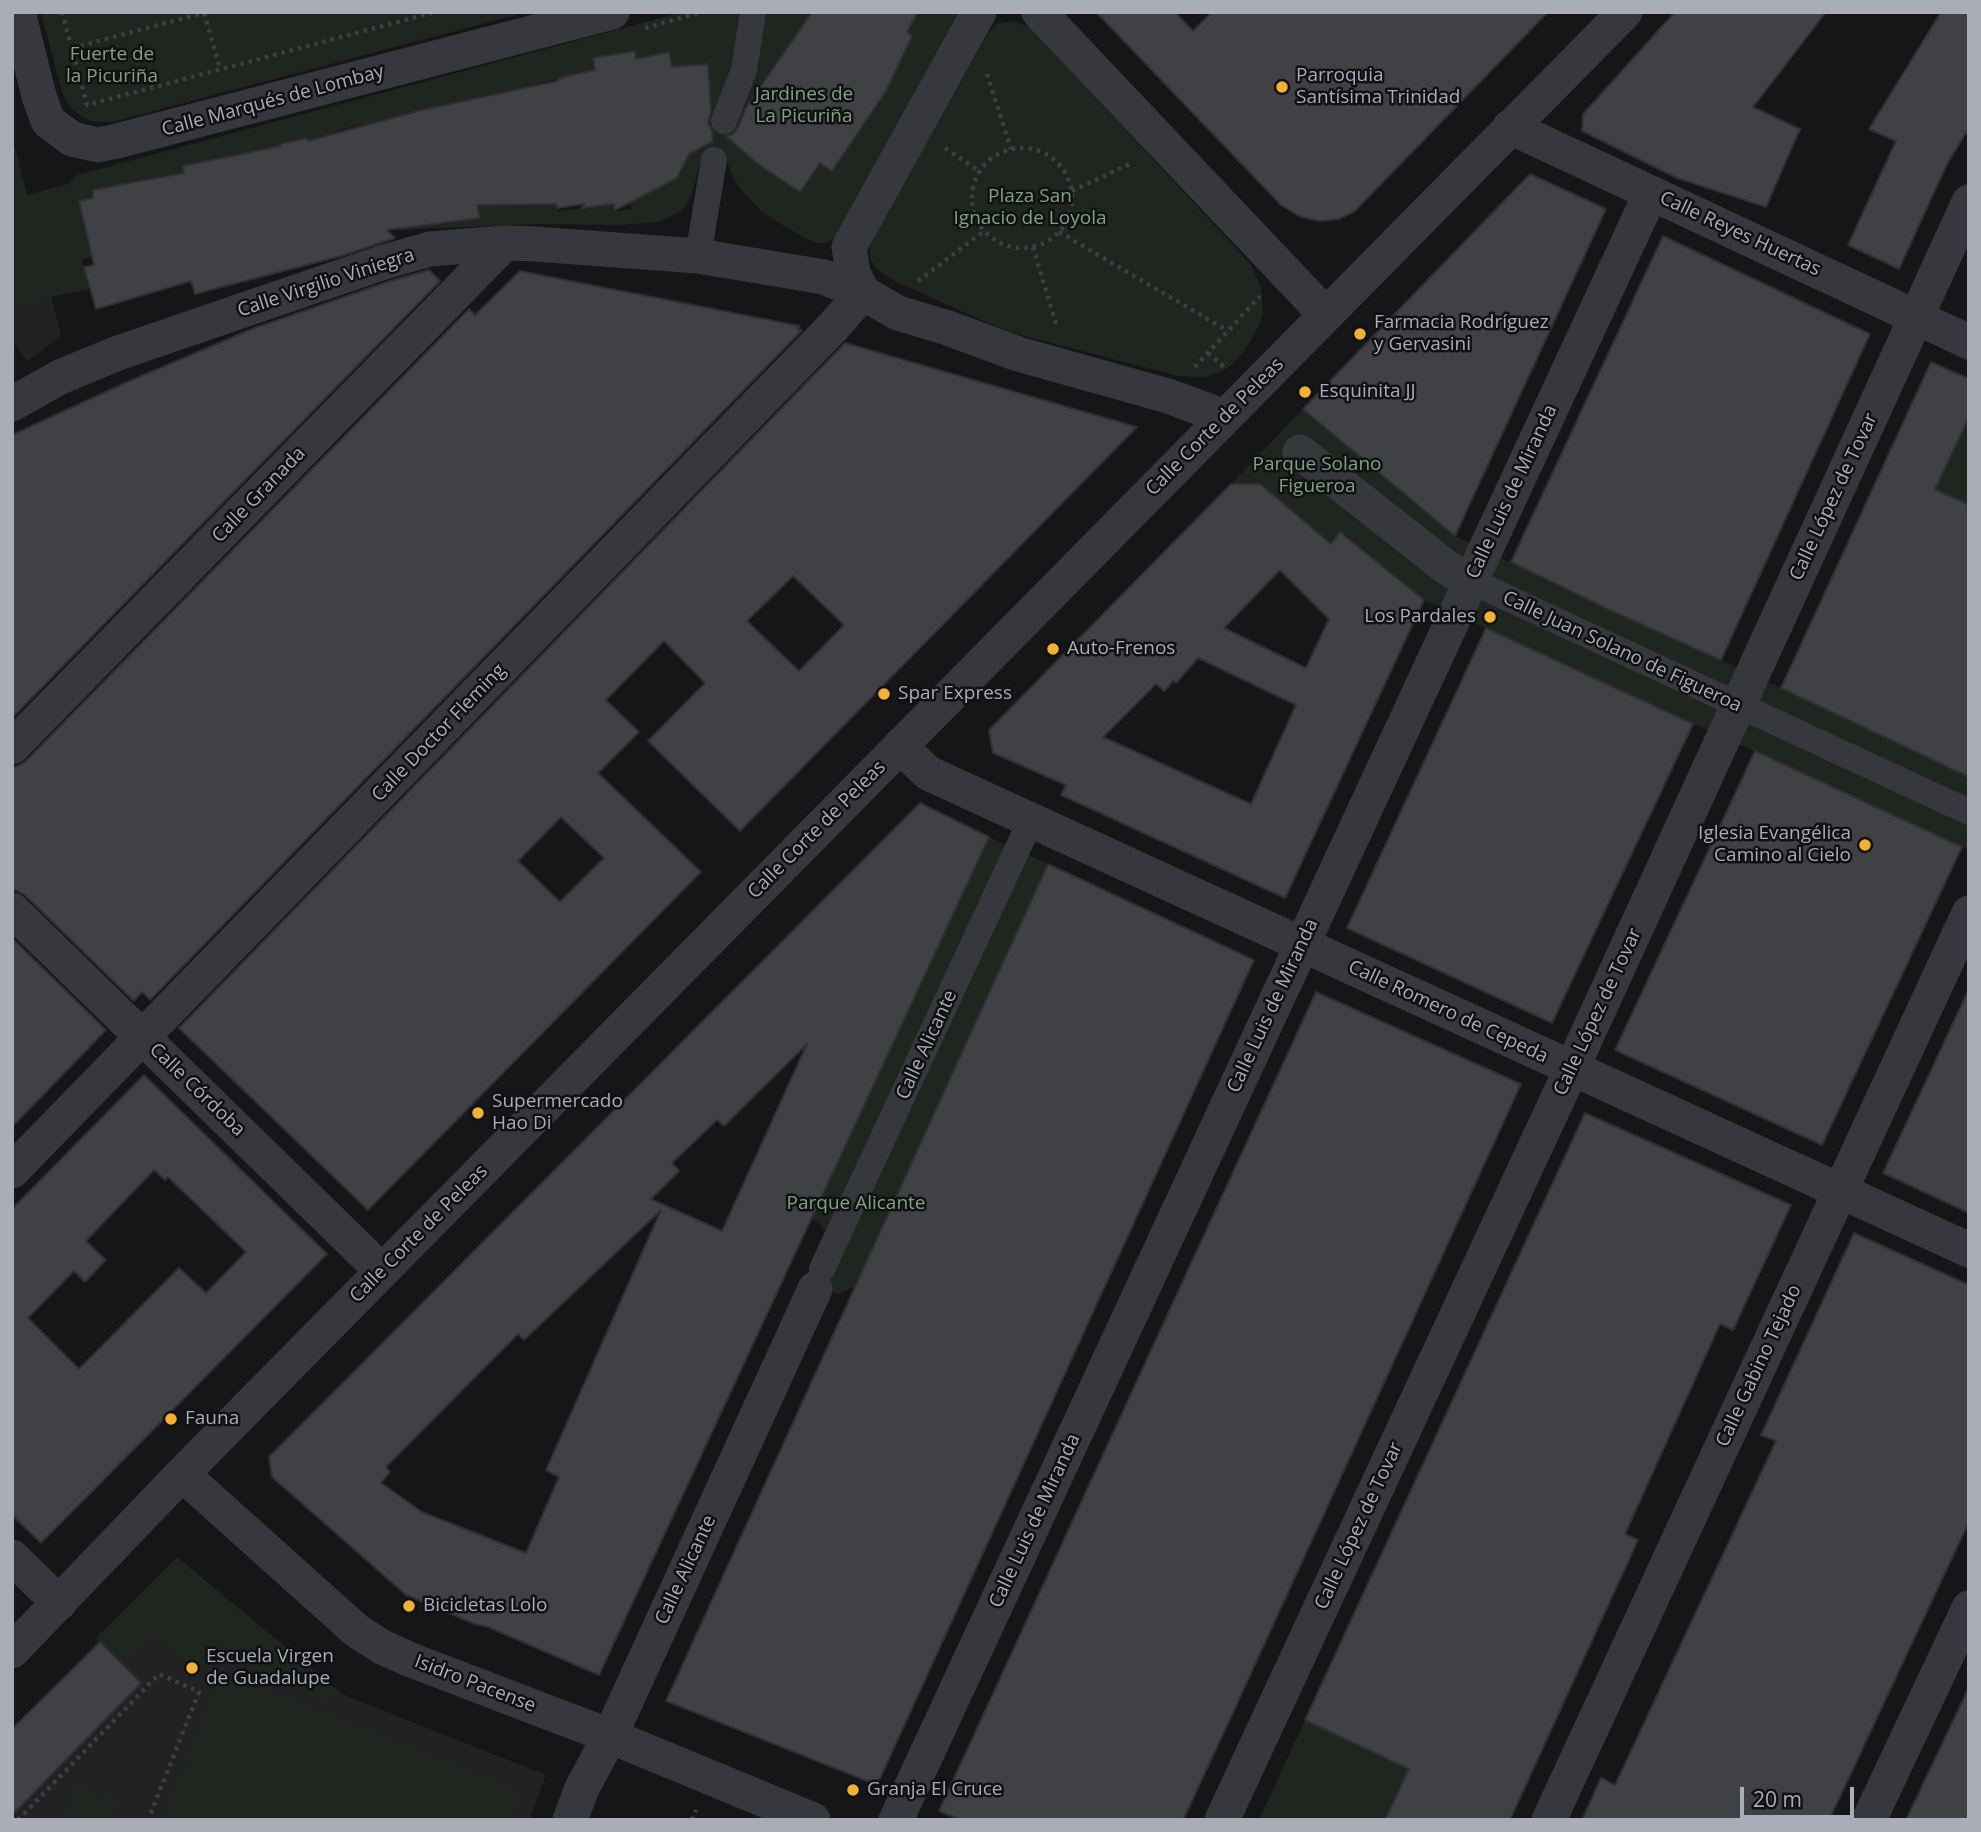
<!DOCTYPE html>
<html>
<head>
<meta charset="utf-8">
<style>
	body { margin:0 }
	#map { position:relative; width:1981px; height:1832px; overflow:hidden; background:#161618; font-family:"Open Sans",sans-serif }
	canvas { display:block }
	.frame { position:absolute; inset:0; border:14px solid #a8adb8; pointer-events:none }
	.scale { position:absolute; left:1740px; top:1787px; width:114px; height:32px; box-sizing:border-box; border:4px solid #a8adb8; border-top:0; padding-left:9px; font-size:21px; line-height:24px; white-space:nowrap; color:#a8adb8; -webkit-text-stroke:5px #111113; paint-order:stroke }
</style>
</head>
<body>
<div id="map">
<canvas width="1981" height="1832"></canvas>
<div class="frame"></div>
<div class="scale">20 m</div>
</div>
<script>
const ctx = document.querySelector('canvas').getContext('2d');
ctx.lineJoin = 'round';
function fillPath(path, color) { ctx.fillStyle = color; ctx.fill(path, 'evenodd'); }
const shape = rows => new Path2D(rows.map(r => 'M' + r).join(''));
function trace(path, color, width, dash) { ctx.strokeStyle = color; ctx.lineWidth = width; ctx.lineCap = dash ? 'butt' : 'round'; ctx.setLineDash(dash || []); ctx.stroke(path); }
function write(font, color, halo, rows, align = 'center') {
  ctx.font = font + ' "Open Sans",sans-serif'; ctx.lineWidth = 5; ctx.setLineDash([]); ctx.textBaseline = 'middle'; ctx.strokeStyle = halo; ctx.fillStyle = color; for (const [text, x, y, turn = 0] of rows) {
    ctx.save(); ctx.translate(x, y); ctx.rotate((+turn || 0) * Math.PI / 180); ctx.textAlign = isNaN(turn) ? turn : align; if (halo) ctx.strokeText(text, 0, 0); ctx.fillText(text, 0, 0); ctx.restore();
  }
}
const built = shape([
	[12,136,61,336,28,361,12,342],
	[177,1557,342,1694,546,1775,529,1820,12,1820,12,1729,99,1642,96,1638]
]);
const green = shape([
	[41,12,527,12,112,122,92,121,83,117,73,110,66,101,62,92],
	[683,12,963,12,837,236,826,243,816,243,802,237,774,220,761,211,738,186,731,172,726,157,703,152,692,194,688,203,680,212,658,222,621,225,537,224,396,230,454,211,457,221,480,218,476,203,530,198,532,205,556,204,558,211,601,206,604,167,616,211,631,209,630,200,671,181,666,166,711,108,708,64,672,68,669,53,636,59,634,51,593,58,595,71,563,76,563,78,535,84,535,87,409,113,411,128,393,118,339,130,340,133,308,141,306,138,281,144,282,154,242,153,183,166,185,178,133,183,93,190,93,198,79,202,93,257,82,260,90,289,12,305,12,136,27,195,68,184,77,175],
	[1012,21,1030,27,1248,261,1253,269,1261,288,1263,315,1255,334,1244,351,1230,366,1222,371,1204,377,1178,376,1013,333,983,321,897,282,882,273,875,267,870,259,870,249,871,240,989,32,997,24],
	[1303,409,1455,536,1616,613,1721,660,1969,777,1969,850,1424,600,1341,532,1331,544,1260,484,1231,484],
	[1969,417,1969,505,1935,489],
	[989,837,1048,864,856,1286,838,1294,824,1288,828,1235,821,1225,812,1218],
	[177,1557,342,1694,336,1705,218,1656,205,1683,155,1634,124,1666,96,1638],
	[221,1673,521,1792,510,1820,163,1820],
	[1305,1720,1409,1769,1385,1820,1259,1820],
	[78,1784,118,1800,110,1820,64,1820]
]);
const building = shape([
	[812,12,918,12,907,32,912,36,886,91,832,171,820,163,800,192,758,164,726,136,733,134,738,127,746,108,812,12],
	[1096,12,1175,12,1193,31,1212,12,1548,12,1355,211,1339,219,1319,221,1299,216,1281,205,1096,12],
	[1675,12,1826,12,1753,107,1800,129,1766,207,1677,178,1582,131,1583,114,1675,12],
	[1941,12,1969,12,1969,128,1947,164,1899,269,1848,245,1896,141,1869,129,1941,12],
	[635,51,636,59,669,52,672,67,708,64,711,111,708,123,712,131,713,141,689,154,677,178,615,210,614,204,581,208,585,204,557,208,556,204,477,205,480,218,387,230,395,238,341,256,195,294,191,281,96,309,84,267,94,265,79,201,93,198,93,190,184,173,183,166,281,146,280,144,307,138,308,141,422,110,558,81,558,79,563,78,563,77,595,70,593,58,635,51],
	[1530,174,1606,209,1455,536,1303,409,1530,174],
	[1663,236,1870,334,1721,660,1612,611,1511,562,1663,236],
	[429,270,440,281,12,718,12,435,125,383,252,329,390,281,429,270],
	[520,271,800,326,797,329,802,330,150,1000,142,992,134,1001,26,896,18,891,12,890,12,767,18,766,26,761,469,309,475,315,520,271],
	[845,343,1137,427,740,831,648,741,705,683,664,641,606,700,639,732,598,773,701,872,368,1210,179,1028,845,343],
	[793,576,844,625,799,671,747,621,793,576],
	[561,817,604,858,560,902,518,861,561,817],
	[1931,362,1969,379,1969,417,1935,489,1969,505,1969,777,1781,688,1931,362],
	[1231,484,1260,484,1331,544,1340,532,1424,600,1285,898,1061,795,1066,785,993,753,989,730,1231,484],
	[1280,570,1329,619,1306,668,1224,628,1280,570],
	[1198,658,1296,705,1251,804,1103,737,1156,684,1164,691,1174,680,1176,683,1198,658],
	[1486,628,1693,724,1552,1023,1347,928,1486,628],
	[1755,751,1962,847,1822,1145,1615,1050,1755,751],
	[920,803,989,837,599,1675,488,1627,475,1624,406,1595,272,1477,269,1457,920,803],
	[807,1044,722,1231,651,1199,679,1171,672,1163,717,1120,724,1126,807,1044],
	[661,1210,546,1470,559,1477,526,1553,422,1512,381,1483,390,1472,386,1467,518,1334,524,1340,661,1210],
	[1048,864,1254,960,877,1785,666,1701,1048,864],
	[12,938,106,1030,12,1127,12,938],
	[1969,989,1969,1213,1883,1173,1969,989],
	[1316,992,1521,1084,1225,1730,1183,1820,961,1820,939,1811,1316,992],
	[144,1075,327,1254,41,1543,12,1515,12,1209,144,1075],
	[154,1170,165,1180,168,1177,246,1252,206,1293,179,1268,79,1369,28,1318,74,1271,85,1282,106,1260,86,1241,154,1170],
	[1585,1113,1791,1205,1733,1330,1720,1324,1625,1534,1638,1540,1510,1820,1385,1820,1409,1769,1305,1720,1585,1113],
	[1854,1233,1969,1285,1969,1522,1829,1820,1582,1820,1601,1778,1615,1785,1719,1563,1776,1441,1761,1435,1854,1233],
	[100,1642,141,1683,12,1815,12,1729,100,1642],
	[1969,1687,1969,1820,1906,1820,1969,1687]
]);
const path = shape([
	[62,12,87,105,435,12],
	[204,13,220,69],
	[645,28,702,12],
	[72,48,207,12],
	[987,74,1011,149],
	'972 198a50 50 0 1 1 100 0a50 50 0 1 1-100 0Z',
	[945,148,979,171],
	[1072,191,1132,163],
	[1059,232,1228,331],
	[1033,247,1057,327],
	[918,281,984,231],
	[1208,353,1225,368],
	[1195,367,1260,296],
	[18,1820,159,1674,199,1692,148,1820],
	[692,1820,696,1810]
]);
const pedestrian = shape([
	[724,121,744,70,753,12],
	[698,256,714,160],
	[1471,581,1969,812],
	[822,1269,1031,820]
]);
const minor = shape([
	[18,12,39,96,48,121,72,139,98,145,117,141,612,12],
	[1039,12,1326,315],
	[1510,127,1969,342],
	[863,293,853,273,849,247,979,12],
	[12,404,60,377,118,353,384,262,430,249,505,243,535,244,698,256,824,277,863,293,898,313,948,328,1018,354,1168,396,1225,417],
	[1300,452,1446,567,1471,581],
	[900,746,928,773,1969,1250],
	[12,747,505,243],
	[12,910,382,1271],
	[12,1171,833,327,863,293],
	[182,1474,357,1631,382,1647,411,1660,610,1736,813,1820],
	[12,1557,59,1603],
	[12,1651,182,1474,1625,12],
	[570,1820,582,1788,610,1736,815,1289],
	[896,1820,1651,193],
	[1222,1820,1572,1068,1969,202],
	[1549,1820,1969,913],
	[1869,1820,1969,1608]
]);
const markers = [
	[1282,87,7,"#f2b134"],
	[1360,334,7,"#f2b134"],
	[1305,392,7,"#f2b134"],
	[1490,617,7,"#f2b134"],
	[1053,649,7,"#f2b134"],
	[884,694,7,"#f2b134"],
	[1865,845,7,"#f2b134"],
	[478,1113,7,"#f2b134"],
	[171,1419,7,"#f2b134"],
	[409,1606,7,"#f2b134"],
	[192,1668,7,"#f2b134"],
	[853,1790,7,"#f2b134"]
];
const parkNames = [
	["Fuerte de",112,55],
	["la Picuriña",112,77],
	["Jardines de",804,95],
	["La Picuriña",804,117],
	["Plaza San",1030,197],
	["Ignacio de Loyola",1030,219],
	["Parque Solano",1317,465],
	["Figueroa",1317,487],
	["Parque Alicante",856,1204]
];
const poiNames = [
	["Parroquia",1296,76],
	["Santísima Trinidad",1296,98],
	["Farmacia Rodríguez",1374,323],
	["y Gervasini",1374,345],
	["Esquinita JJ",1319,392],
	["Los Pardales",1476,617,"right"],
	["Auto-Frenos",1067,649],
	["Spar Express",898,694],
	["Iglesia Evangélica",1851,834,"right"],
	["Camino al Cielo",1851,856,"right"],
	["Supermercado",492,1102],
	["Hao Di",492,1124],
	["Fauna",185,1419],
	["Bicicletas Lolo",423,1606],
	["Escuela Virgen",206,1657],
	["de Guadalupe",206,1679],
	["Granja El Cruce",867,1790]
];
const streetNames = [
	["Calle Marqués de Lombay",273,101,-15],
	["Calle Reyes Huertas",1740,234,25],
	["Calle Virgilio Viniegra",326,283,-18],
	["Calle Corte de Peleas",1215,427,-45],
	["Calle Luis de Miranda",1512,492,-65],
	["Calle Granada",259,495,-46],
	["Calle López de Tovar",1834,497,-65],
	["Calle Juan Solano de Figueroa",1622,652,25],
	["Calle Doctor Fleming",439,733,-46],
	["Calle Corte de Peleas",817,830,-45],
	["Calle Luis de Miranda",1273,1006,-65],
	["Calle Romero de Cepeda",1448,1012,25],
	["Calle López de Tovar",1598,1012,-65],
	["Calle Alicante",927,1045,-65],
	["Calle Córdoba",197,1090,44],
	["Calle Corte de Peleas",419,1234,-45],
	["Calle Gabino Tejado",1759,1366,-65],
	["Calle Luis de Miranda",1035,1521,-65],
	["Calle López de Tovar",1359,1526,-65],
	["Calle Alicante",686,1570,-65],
	["Isidro Pacense",475,1684,21]
];
fillPath(built, '#222225');
fillPath(green, '#1e261f');
fillPath(building, '#404145');
trace(building, '#303034', 2);
trace(path, '#3d3f44', 4.5, [3.5, 5]);
trace(pedestrian, '#37383d', 26);
trace(minor, '#37383d', 35);
for (const [x, y, r, color] of markers) { const dot = new Path2D(); dot.arc(x, y, r, 0, 2 * Math.PI); ctx.fillStyle = color; ctx.fill(dot); trace(dot, '#111113', 2.5); }
write('19px', '#7fa381', '#111113', parkNames);
write('19px', '#a8adb8', '#111113', poiNames, 'left');
write('19px', '#a8adb8', '#111113', streetNames);
</script>
</body>
</html>
